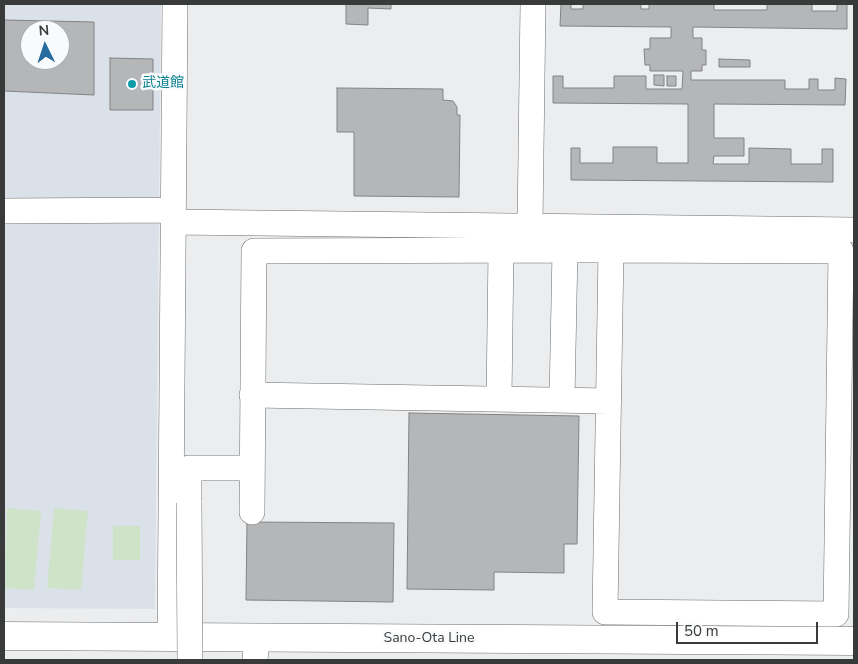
<!DOCTYPE html>
<html>
<head>
<meta charset="utf-8">
<style>
	body { margin:0 }
	#map { position:relative; width:858px; height:664px; overflow:hidden; background:#ecedee; font-family:"Nunito Sans",sans-serif }
	canvas { display:block }
	.frame { position:absolute; inset:0; border:5px solid #393a3a; pointer-events:none }
	.north { position:absolute; left:20px; top:20px; width:50px; height:50px; box-sizing:border-box; background:#f9fafc; border:1px solid #acadae; border-radius:50%; rotate:356deg; font-size:14px; font-weight:700; line-height:20px; text-align:center; color:#393a3a }
	.north::after { content:''; display:block; margin:auto; width:18px; height:22px; background:#276ca0; clip-path:polygon(50% 0,100% 100%,50% 72%,0 100%) }
	.scale { position:absolute; left:676px; top:622px; width:142px; height:22px; box-sizing:border-box; border:2px solid #393a3a; border-top:0; padding-left:6px; font-size:15px; line-height:18px; white-space:nowrap; color:#393a3a; -webkit-text-stroke:4px #f9fafc; paint-order:stroke }
</style>
</head>
<body>
<div id="map">
<canvas width="858" height="664"></canvas>
<div class="frame"></div>
<div class="north">N</div>
<div class="scale">50 m</div>
</div>
<script>
const ctx = document.querySelector('canvas').getContext('2d');
ctx.lineJoin = 'round';
function fillPath(path, color) { ctx.fillStyle = color; ctx.fill(path, 'evenodd'); }
const shape = rows => new Path2D(rows.map(r => 'M' + r).join(''));
function trace(path, color, width, dash) { ctx.strokeStyle = color; ctx.lineWidth = width; ctx.lineCap = dash ? 'butt' : 'round'; ctx.setLineDash(dash || []); ctx.stroke(path); }
function write(font, color, halo, rows, align = 'center') {
  ctx.font = font + ' "Nunito Sans","Noto Sans JP",sans-serif'; ctx.lineWidth = 5; ctx.setLineDash([]); ctx.textBaseline = 'middle'; ctx.strokeStyle = halo; ctx.fillStyle = color; for (const [text, x, y, turn = 0] of rows) {
    ctx.save(); ctx.translate(x, y); ctx.rotate((+turn || 0) * Math.PI / 180); ctx.textAlign = isNaN(turn) ? turn : align; if (halo) ctx.strokeText(text, 0, 0); ctx.fillText(text, 0, 0); ctx.restore();
  }
}
const built = shape([
	[4,4,161,4,155,609,4,608],
	[30,30,60,30,60,60,30,60]
]);
const green = shape([
	[7,508,41,511,34,590,4,588],
	[54,508,88,511,81,590,47,588],
	[113,526,140,526,140,560,113,560]
]);
const building = shape([
	[346,4,391,4,391,9,368,8,368,25,346,24,346,4],
	[561,4,571,4,571,9,583,9,583,4,641,4,641,9,649,9,649,4,714,4,714,10,767,10,767,4,812,4,812,11,837,11,837,4,847,4,847,29,693,27,693,38,702,38,702,50,706,50,706,65,702,65,702,71,691,71,691,80,785,80,785,89,809,89,809,79,818,79,818,90,835,90,835,78,846,79,845,105,714,104,714,138,744,138,744,156,714,156,713,164,749,164,749,148,791,149,791,164,822,164,822,149,833,149,833,182,571,180,571,148,580,148,580,163,613,163,613,147,657,147,657,163,688,163,688,104,553,103,553,76,563,76,563,88,614,88,614,76,646,76,646,89,682,89,683,71,650,71,650,65,645,65,644,49,650,49,650,38,671,38,671,27,560,26,561,4],
	[4,20,94,22,94,95,4,91,4,20],
	[30,30,60,30,60,60,30,60,30,30],
	[110,58,153,59,153,110,110,110,110,58],
	[719,59,750,60,750,67,719,67,719,59],
	[654,75,664,75,664,86,654,85,654,75],
	[667,76,676,76,676,86,667,86,667,76],
	[337,88,443,89,443,100,453,101,457,107,457,115,460,115,459,197,354,196,354,132,337,132,337,88],
	[409,413,579,416,577,544,564,544,564,573,494,572,494,590,407,589,409,413],
	[247,522,394,523,393,602,246,600,247,522]
]);
const minor = shape([
	[4,211,173,210],
	[173,222,854,230],
	[530,225,533,4],
	[252,395,609,401],
	[499,399,501,250],
	[562,400,565,250],
	[189,503,189,468,251,468],
	[252,512,254,251,560,250,611,250,841,251,836,614,605,612,611,250],
	[170,638,175,4],
	[255,660,257,638]
]);
const major = shape([
	[4,636,854,641]
]);
const minorBridge = shape([
	[189,503,190,660]
]);
const markers = [
	[132,84,5,"#0f9aa8"]
];
const cultureNames = [
	["武道館",142,84]
];
const streetNames = [
	["Sano-Ota Line",429,639]
];
fillPath(built, '#dbe1e9');
fillPath(green, '#cfe3c9');
fillPath(building, '#b5b6b8');
trace(building, '#828384', 1);
trace(minor, '#6c6d6f', 26);
trace(major, '#6c6d6f', 29);
trace(minor, '#fff', 25);
trace(major, '#fff', 28);
trace(minorBridge, '#6c6d6f', 26, []);
trace(minorBridge, '#fff', 25);
for (const [x, y, r, color] of markers) { const dot = new Path2D(); dot.arc(x, y, r, 0, 2 * Math.PI); ctx.fillStyle = color; ctx.fill(dot); trace(dot, '#f9fafc', 2); }
write('14px', '#0d838f', '#f9fafc', cultureNames, 'left');
write('14px', '#393a3a', '#f9fafc', streetNames);
</script>
</body>
</html>
